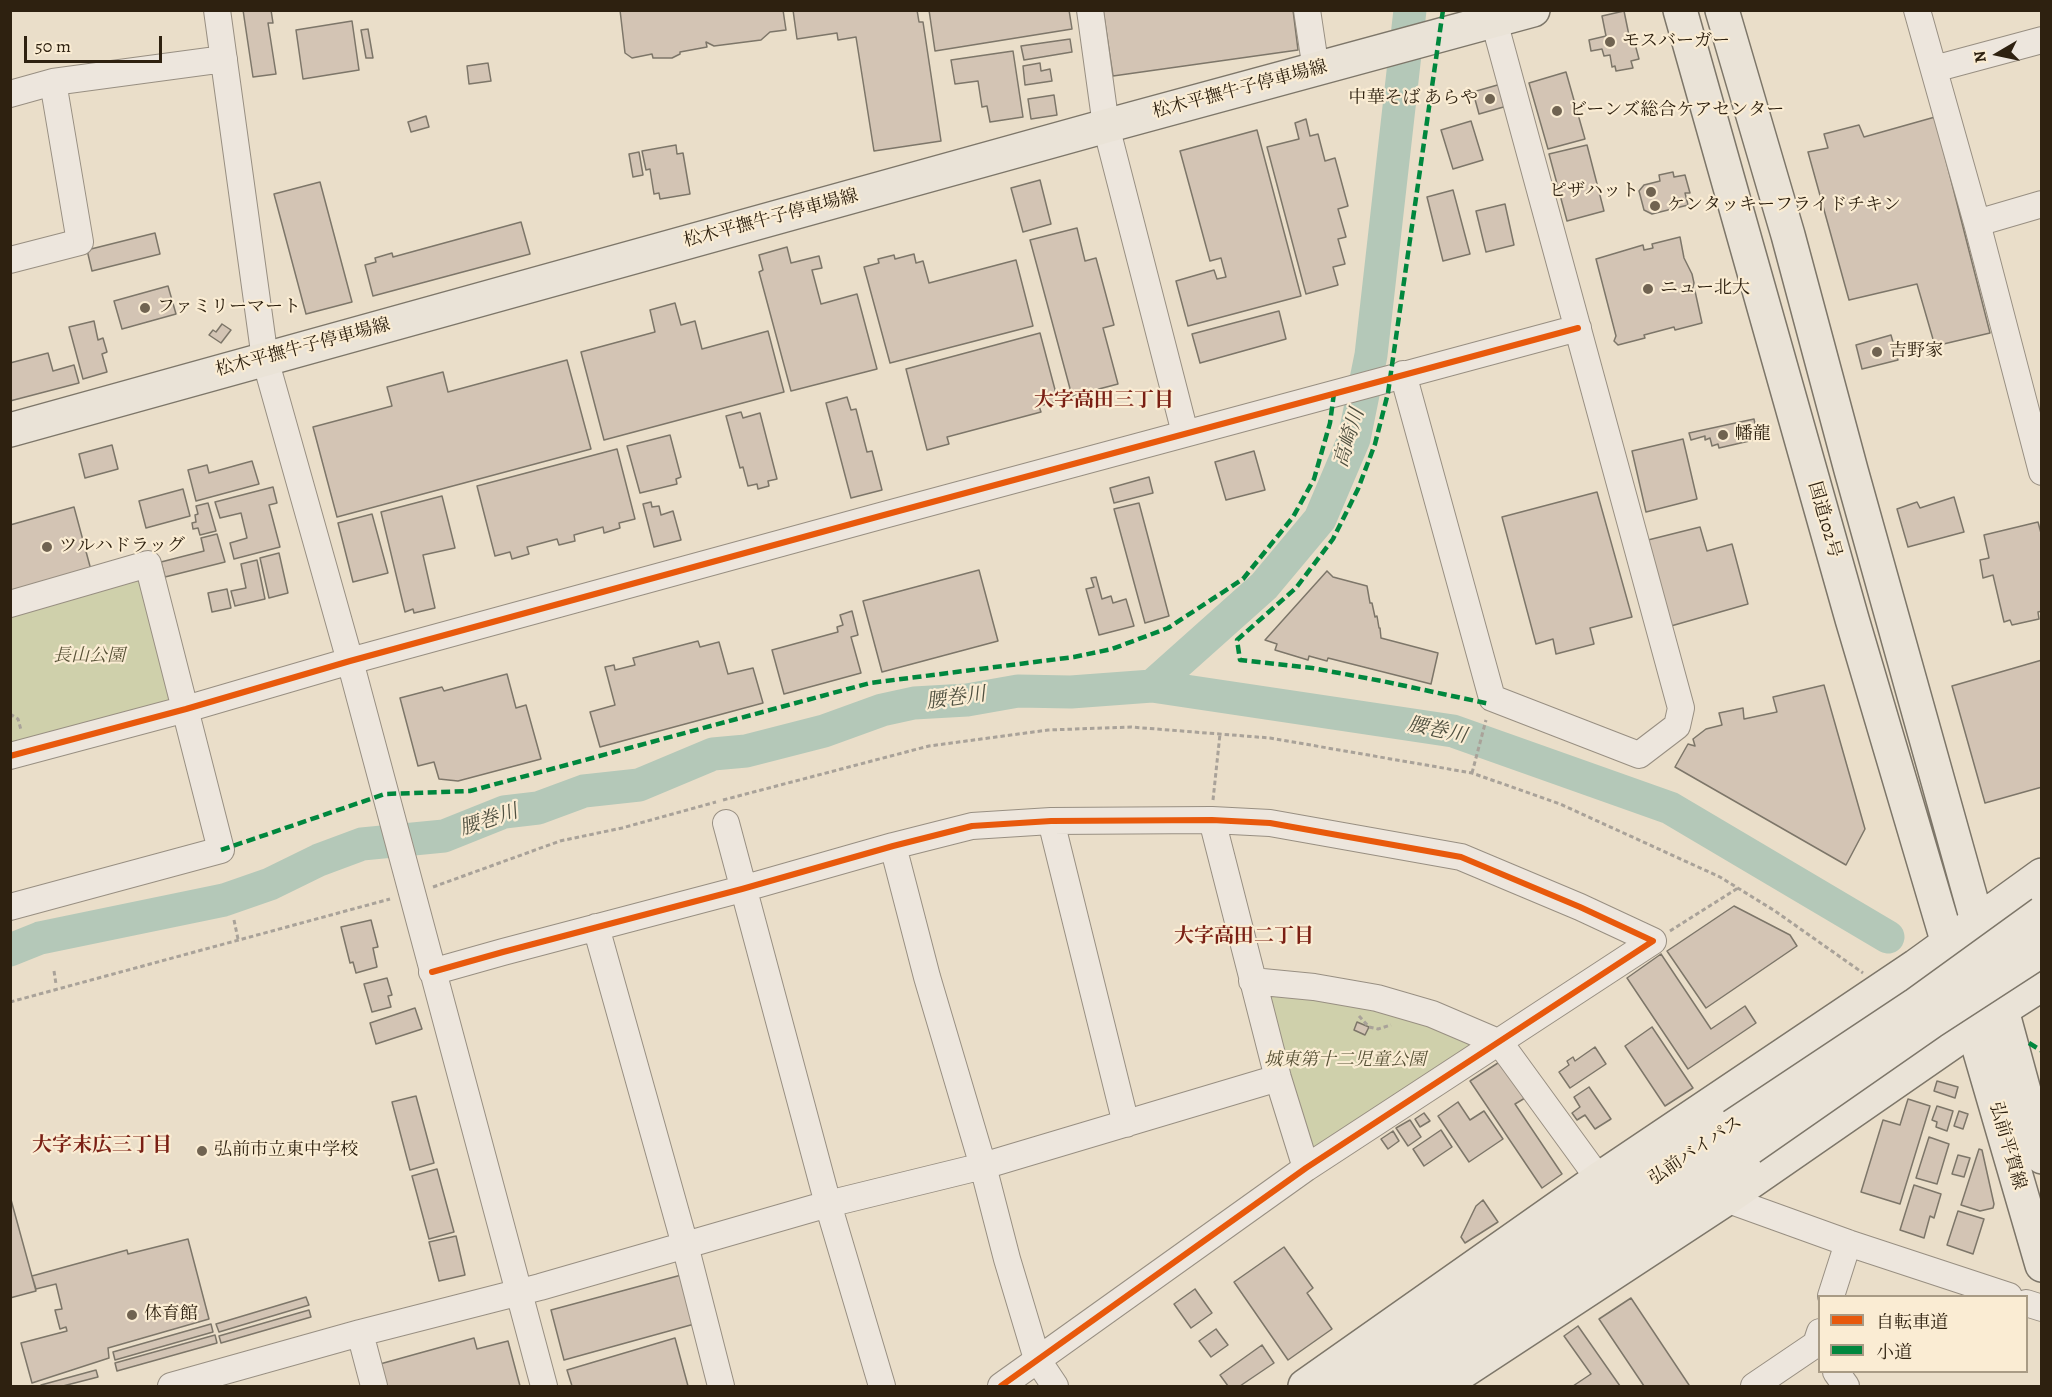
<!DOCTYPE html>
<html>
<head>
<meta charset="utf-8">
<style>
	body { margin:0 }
	#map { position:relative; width:2052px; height:1397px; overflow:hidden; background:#eadec9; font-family:Alegreya,"Noto Serif JP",serif }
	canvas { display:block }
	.frame { position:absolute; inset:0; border:12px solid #2e2110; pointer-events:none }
	.legend { position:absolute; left:1818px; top:1295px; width:210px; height:78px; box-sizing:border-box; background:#faecd3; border:2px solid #a89b85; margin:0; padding:8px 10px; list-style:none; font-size:18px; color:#2e2110 }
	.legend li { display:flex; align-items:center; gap:12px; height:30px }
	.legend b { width:30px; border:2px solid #a89b85 }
	.north { position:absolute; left:1968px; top:24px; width:60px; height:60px; -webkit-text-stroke:4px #faecd3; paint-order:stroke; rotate:261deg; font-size:16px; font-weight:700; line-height:24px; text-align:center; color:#2e2110 }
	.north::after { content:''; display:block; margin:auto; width:21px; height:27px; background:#2e2110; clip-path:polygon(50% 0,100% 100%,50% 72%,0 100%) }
	.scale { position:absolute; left:24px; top:36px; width:138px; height:27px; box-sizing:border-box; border:3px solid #2e2110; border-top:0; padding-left:8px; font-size:18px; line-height:21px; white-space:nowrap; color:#2e2110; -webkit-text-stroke:4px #faecd3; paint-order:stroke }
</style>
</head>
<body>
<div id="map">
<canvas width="2052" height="1397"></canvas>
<div class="frame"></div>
<ul class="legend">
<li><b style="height:8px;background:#e8590c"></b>自転車道</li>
<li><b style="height:8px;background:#00873e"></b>小道</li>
</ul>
<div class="north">N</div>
<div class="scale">50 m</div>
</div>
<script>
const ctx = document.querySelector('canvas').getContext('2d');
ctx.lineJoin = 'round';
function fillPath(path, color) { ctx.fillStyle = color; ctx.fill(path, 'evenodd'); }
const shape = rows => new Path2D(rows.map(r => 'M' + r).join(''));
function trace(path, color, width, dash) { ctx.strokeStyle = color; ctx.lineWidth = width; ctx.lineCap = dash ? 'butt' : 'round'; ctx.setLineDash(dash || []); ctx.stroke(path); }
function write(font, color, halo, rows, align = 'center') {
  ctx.font = font + ' Alegreya,"Noto Serif JP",serif'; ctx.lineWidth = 4.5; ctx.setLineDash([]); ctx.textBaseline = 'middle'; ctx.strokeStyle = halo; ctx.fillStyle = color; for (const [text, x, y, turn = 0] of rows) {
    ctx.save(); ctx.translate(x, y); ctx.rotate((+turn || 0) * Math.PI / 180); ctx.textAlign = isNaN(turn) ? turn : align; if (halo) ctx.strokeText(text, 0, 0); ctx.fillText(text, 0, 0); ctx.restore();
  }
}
const green = shape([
	[136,576,145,581,171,704,11,747,11,611],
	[1268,986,1438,1025,1478,1046,1309,1159]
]);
const river = shape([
	[1152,686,1264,586,1320,519,1354,439,1371,355,1410,10],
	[10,950,40,938,224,900,270,884,319,860,362,844,444,836,504,812,538,808,584,791,639,785,713,754,746,751,824,731,882,710,914,703,967,700,1018,691,1071,692,1152,686,1453,731,1670,808,1888,937]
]);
const building = shape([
	[243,10,271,10,273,23,268,23,276,74,253,77,243,10],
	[620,10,783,10,786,30,770,32,761,40,714,46,706,42,707,47,680,52,680,54,672,58,653,58,652,54,632,58,625,53,620,10],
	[793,10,917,10,919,22,923,22,941,141,874,151,856,37,838,40,837,33,797,39,793,10],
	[929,10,1069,10,1072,29,935,51,929,10],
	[1103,10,1293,10,1298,50,1113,76,1103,10],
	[1624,11,1631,45,1635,44,1639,59,1631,61,1633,68,1616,71,1615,66,1612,67,1610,55,1604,56,1602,49,1591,51,1589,40,1606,36,1602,16,1624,11],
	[352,21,359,70,303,79,296,30,352,21],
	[368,29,373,58,366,58,361,30,368,29],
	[1070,39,1072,52,1024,60,1021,46,1070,39],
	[1013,51,1023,117,990,122,987,106,982,107,978,81,955,84,951,60,1013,51],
	[488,63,491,81,469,84,467,66,488,63],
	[1040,63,1041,71,1050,69,1052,81,1025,85,1023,66,1040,63],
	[1566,72,1585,139,1548,149,1529,83,1566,72],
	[1501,84,1507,106,1479,114,1473,92,1501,84],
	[1054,95,1057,115,1031,119,1028,99,1054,95],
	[426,116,429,127,411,132,408,122,426,116],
	[1935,117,1990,333,1935,346,1917,284,1849,300,1808,152,1828,148,1824,134,1859,125,1864,137,1935,117],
	[1306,119,1310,136,1318,134,1325,161,1335,158,1348,206,1338,209,1346,237,1338,239,1345,264,1333,267,1338,285,1306,294,1267,147,1299,139,1295,123,1306,119],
	[1471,121,1483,160,1453,169,1441,130,1471,121],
	[1257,130,1301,296,1188,326,1176,281,1214,270,1217,279,1226,277,1221,258,1210,261,1180,151,1257,130],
	[676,145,677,154,683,153,690,194,660,199,659,193,654,194,650,169,646,170,642,151,676,145],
	[1587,145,1604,211,1567,221,1549,154,1587,145],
	[639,152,643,175,633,177,629,154,639,152],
	[1673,172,1674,177,1685,175,1690,193,1685,193,1688,205,1652,214,1644,210,1639,191,1644,185,1660,181,1659,175,1673,172],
	[1040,180,1051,224,1023,232,1011,188,1040,180],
	[320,182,352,302,306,314,274,194,320,182],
	[1453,190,1470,254,1443,261,1427,197,1453,190],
	[1505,204,1514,245,1486,252,1476,211,1505,204],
	[521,222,530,254,373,296,365,265,376,262,375,258,392,253,393,257,521,222],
	[1077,228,1085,261,1096,258,1114,325,1103,328,1118,384,1072,396,1030,240,1077,228],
	[155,233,160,254,92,271,87,250,155,233],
	[1680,237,1684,258,1692,274,1694,283,1692,291,1695,291,1702,323,1675,330,1674,327,1644,335,1645,338,1618,345,1614,341,1616,336,1596,259,1643,245,1644,250,1653,248,1652,244,1680,237],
	[787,247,791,263,819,256,822,268,812,270,821,304,857,294,877,369,791,391,759,272,763,270,759,255,787,247],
	[914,254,916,263,923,261,929,283,1016,260,1033,326,890,363,864,267,879,263,878,259,894,255,895,259,914,254],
	[168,286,176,314,122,329,114,301,168,286],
	[675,303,681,325,695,321,702,349,768,331,784,392,604,440,581,352,655,332,650,310,675,303],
	[1279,311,1286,339,1200,363,1192,334,1279,311],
	[94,321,98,340,103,338,107,352,102,354,107,372,83,379,69,327,94,321],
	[222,324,231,330,221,343,209,335,213,330,216,332,222,324],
	[1040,333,1058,401,1039,406,1041,412,947,437,949,444,927,450,906,369,1040,333],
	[1891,335,1898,360,1862,369,1856,345,1891,335],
	[48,353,53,371,74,365,79,383,10,401,10,363,48,353],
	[567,360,591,449,337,517,313,427,392,406,387,387,443,372,448,392,567,360],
	[847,397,851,410,856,409,867,452,872,451,882,490,851,498,826,403,847,397],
	[741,412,743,418,760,413,777,479,768,481,769,486,758,489,757,484,748,486,743,467,740,468,726,416,741,412],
	[1754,419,1758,439,1719,448,1718,444,1712,446,1710,438,1705,440,1705,436,1691,440,1689,433,1754,419],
	[670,435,681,477,676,479,677,484,640,493,627,446,670,435],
	[1683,439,1697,499,1646,512,1632,451,1683,439],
	[112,445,118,469,85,478,79,454,112,445],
	[617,449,635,519,619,523,620,528,604,533,603,527,574,535,575,541,559,545,557,539,527,547,529,554,512,559,510,552,495,556,477,486,617,449],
	[1254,451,1265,490,1226,500,1215,462,1254,451],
	[252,461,259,484,196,501,188,470,207,465,209,473,252,461],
	[1149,477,1153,493,1114,503,1110,488,1149,477],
	[273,487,277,503,269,505,280,547,234,559,230,543,247,538,241,513,220,518,215,502,273,487],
	[183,489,190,516,146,528,139,501,183,489],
	[1597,492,1632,617,1590,628,1594,644,1556,654,1553,639,1536,644,1502,517,1597,492],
	[442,496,455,548,423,555,435,608,414,613,413,609,405,612,381,512,442,496],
	[1954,497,1964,532,1908,547,1897,509,1917,502,1920,508,1954,497],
	[651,502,652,507,659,506,661,515,673,511,681,540,654,547,643,504,651,502],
	[208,503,216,531,200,535,198,528,193,529,192,523,196,522,195,515,198,514,196,506,208,503],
	[1139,503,1169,616,1145,623,1114,509,1139,503],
	[74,507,91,570,10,592,10,525,74,507],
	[372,514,388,573,353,582,338,523,372,514],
	[2038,522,2042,537,2042,611,2038,612,2039,619,2012,625,2010,620,2004,622,1993,575,1983,578,1980,560,1989,558,1984,535,2038,522],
	[1700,527,1707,551,1732,544,1748,604,1671,626,1648,540,1700,527],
	[217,534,225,562,165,577,161,562,204,551,201,538,217,534],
	[279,553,288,593,269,598,260,558,279,553],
	[257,560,265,599,235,606,231,591,246,588,241,564,257,560],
	[979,570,998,641,882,672,863,601,979,570],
	[1327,571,1333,577,1367,586,1370,603,1372,603,1375,617,1377,616,1379,628,1380,628,1381,638,1438,653,1431,684,1328,658,1327,661,1309,656,1308,660,1275,650,1277,644,1265,640,1327,571],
	[1096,577,1102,599,1111,596,1113,603,1126,599,1134,626,1099,635,1086,589,1094,587,1091,578,1096,577],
	[227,589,231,608,212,612,208,593,227,589],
	[852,611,858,635,851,637,861,673,784,694,772,650,838,632,837,627,843,625,840,615,852,611],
	[698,641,700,647,719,642,728,674,753,668,763,703,600,747,590,712,615,705,605,667,614,665,615,670,635,665,633,658,698,641],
	[2042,660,2042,787,1985,803,1952,686,2042,660],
	[507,674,516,708,526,705,541,759,458,781,439,779,434,762,418,766,400,698,442,687,444,691,507,674],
	[1824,685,1865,829,1846,865,1675,767,1688,744,1695,746,1693,739,1706,729,1722,725,1719,713,1743,708,1744,719,1777,712,1773,697,1824,685],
	[1734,906,1790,935,1797,946,1706,1008,1667,951,1734,906],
	[371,920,378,947,373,948,377,967,356,973,353,962,350,963,341,927,371,920],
	[1661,954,1711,1029,1745,1006,1756,1023,1688,1069,1627,978,1661,954],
	[387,978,392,995,388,996,391,1007,372,1012,364,984,387,978],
	[415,1008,422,1029,376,1044,370,1023,415,1008],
	[1357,1022,1369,1027,1365,1035,1354,1030,1357,1022],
	[1652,1027,1693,1088,1665,1106,1625,1046,1652,1027],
	[1595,1047,1606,1064,1570,1088,1559,1072,1569,1065,1567,1061,1573,1057,1575,1061,1595,1047],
	[1501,1061,1525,1098,1515,1104,1562,1174,1542,1188,1470,1081,1501,1061],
	[1937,1081,1958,1087,1955,1098,1934,1091,1937,1081],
	[1589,1087,1611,1119,1595,1129,1585,1115,1577,1120,1572,1113,1580,1107,1574,1097,1589,1087],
	[416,1096,434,1163,410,1170,392,1102,416,1096],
	[1908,1099,1930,1106,1900,1204,1861,1192,1883,1120,1900,1125,1908,1099],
	[1458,1102,1470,1120,1484,1111,1503,1139,1469,1162,1438,1116,1458,1102],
	[1937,1106,1953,1111,1947,1131,1936,1127,1937,1122,1932,1120,1937,1106],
	[1959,1111,1968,1114,1963,1129,1954,1126,1959,1111],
	[1424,1113,1430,1121,1420,1127,1415,1119,1424,1113],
	[1410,1120,1421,1137,1408,1146,1396,1128,1410,1120],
	[1441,1130,1452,1147,1424,1166,1413,1149,1441,1130],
	[1393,1131,1399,1141,1388,1149,1381,1139,1393,1131],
	[1929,1137,1949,1144,1937,1184,1916,1178,1929,1137],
	[1979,1149,1982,1150,1994,1204,1993,1208,1980,1211,1961,1205,1979,1149],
	[1958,1155,1970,1158,1964,1177,1952,1174,1958,1155],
	[437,1169,454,1232,429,1239,412,1176,437,1169],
	[1914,1185,1941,1194,1934,1218,1930,1216,1924,1238,1900,1230,1914,1185],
	[10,1196,36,1291,10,1298,10,1196],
	[1483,1200,1498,1222,1465,1243,1461,1237,1476,1206,1483,1200],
	[1958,1211,1984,1219,1973,1254,1947,1245,1958,1211],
	[456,1236,465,1275,439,1281,429,1242,456,1236],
	[188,1239,209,1319,108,1348,109,1358,32,1383,21,1343,67,1331,66,1327,60,1329,55,1310,62,1309,56,1284,36,1289,32,1276,127,1250,128,1254,188,1239],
	[1284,1247,1313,1288,1307,1293,1332,1329,1288,1360,1234,1282,1284,1247],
	[685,1274,698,1323,564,1360,551,1310,685,1274],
	[1195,1289,1212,1313,1191,1328,1174,1304,1195,1289],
	[306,1297,309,1305,219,1332,216,1324,306,1297],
	[1631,1298,1689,1385,1686,1386,1644,1386,1599,1319,1631,1298],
	[309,1310,311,1317,221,1343,219,1336,309,1310],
	[211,1324,213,1332,115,1360,113,1352,211,1324],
	[1578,1326,1620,1386,1573,1386,1591,1374,1564,1336,1578,1326],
	[1216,1329,1228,1345,1211,1357,1199,1341,1216,1329],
	[215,1335,217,1343,117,1371,115,1363,215,1335],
	[474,1338,477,1349,508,1341,520,1386,386,1386,380,1364,474,1338],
	[675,1338,688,1386,572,1386,567,1370,675,1338],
	[1262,1345,1274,1363,1240,1386,1228,1386,1220,1375,1262,1345],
	[96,1370,98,1377,63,1386,41,1386,41,1385,96,1370]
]);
const path = shape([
	[10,714,18,719,21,730],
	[1472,773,1486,720],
	[723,800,929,746,1048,730,1131,727,1270,738,1472,773,1560,804,1720,877,1775,911,1863,973],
	[1213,800,1220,734],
	[433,887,560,841,622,828,716,802],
	[234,920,238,939],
	[1670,931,1738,888],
	[54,971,56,984],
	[10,1002,390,899],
	[1359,1016,1369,1027,1378,1029,1391,1025]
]);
const minor = shape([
	[217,10,265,359,350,661,544,1386],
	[1090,10,1106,126,1185,433],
	[1307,10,1316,70],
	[1917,10,1977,223,2042,472],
	[1934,69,2042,40],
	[10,94,53,82,224,59],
	[1977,223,2042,204],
	[10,260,80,242,53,82],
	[1403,374,1492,698,1639,755,1677,726,1681,708,1494,21],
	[10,604,148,564,221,850,10,907],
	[10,756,186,709,350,661,884,515,1578,328],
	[1212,820,1278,1078,1306,1168],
	[1051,821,1126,1124],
	[726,823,828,1204,882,1386],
	[893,846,927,977,983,1166,1007,1259,1037,1359,1055,1386],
	[596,927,685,1245,721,1386],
	[432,972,503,952,742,889,893,846,972,826,1051,821,1212,820,1270,823,1461,857,1580,907,1653,941,1306,1168,1001,1386],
	[1252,981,1314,987,1377,998,1432,1014,1500,1043,1599,1179],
	[1726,1199,1848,1243,2009,1296],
	[1831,1296,1848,1243],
	[2026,1303,2042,1308],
	[360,1333,374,1386],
	[1836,1372,1846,1386],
	[171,1386,360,1333,540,1287,828,1204,983,1166,1278,1078],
	[1754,1386,1816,1344,1820,1332]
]);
const major = shape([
	[10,430,1106,126,1533,10],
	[2002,1010,2042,1157],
	[1973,1028,2042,1265]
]);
const highway = shape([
	[1680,10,1852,619,1973,1028],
	[1722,10,1788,235,1851,470,2002,1010],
	[1305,1386,1599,1179,1916,966,2042,875],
	[1349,1386,1733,1126],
	[1394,1386,1750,1148],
	[1441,1386,1726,1199,1973,1028,2042,984]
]);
const highwayBridge = shape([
	[1733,1126,1915,1005,2042,913],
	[1750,1148,1931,1022,2042,950]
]);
const quiet = shape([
	[1443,10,1388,393,1375,444,1358,489,1333,539,1296,588,1237,640,1240,660,1312,668,1382,681,1490,704],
	[221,850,385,794,470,791,870,683,1074,657,1112,649,1168,628,1243,579,1293,517,1314,479,1330,423,1334,393],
	[2029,1043,2042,1051]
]);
const cycleway = shape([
	[10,756,186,709,350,661,884,515,1578,328],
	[432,972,503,952,742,889,893,846,972,826,1051,821,1212,820,1270,823,1461,857,1580,907,1653,941,1306,1168,1001,1386]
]);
const markers = [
	[1610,42,6,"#706351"],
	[1490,99,6,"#706351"],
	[1557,111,6,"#706351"],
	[1651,192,6,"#706351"],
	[1655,206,6,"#706351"],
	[1648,289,6,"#706351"],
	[145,308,6,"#706351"],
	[1877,352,6,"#706351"],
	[1723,435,6,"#706351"],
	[47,547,6,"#706351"],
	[202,1151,6,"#706351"],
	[132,1315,6,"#706351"]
];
const poiNames = [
	["モスバーガー",1622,42],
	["中華そば あらや",1478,99,"right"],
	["ビーンズ総合ケアセンター",1569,111],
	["ピザハット",1639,192,"right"],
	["ケンタッキーフライドチキン",1667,206],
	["ニュー北大",1660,289],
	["ファミリーマート",157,308],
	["吉野家",1889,352],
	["幡龍",1735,435],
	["ツルハドラッグ",59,547],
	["弘前市立東中学校",214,1151],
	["体育館",144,1315]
];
const streetNames = [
	["松木平撫牛子停車場線",1240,90,-15],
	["松木平撫牛子停車場線",771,219,-15],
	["松木平撫牛子停車場線",303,348,-15],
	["国道102号",1824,520,74],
	["弘前平賀線",2007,1146,74],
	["弘前バイパス",1696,1151,-34]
];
const parkNames = [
	["長山公園",89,657],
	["城東第十二児童公園",1345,1061]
];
const neighbourhoodNames = [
	["大字高田三丁目",1104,401],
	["大字高田二丁目",1244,937],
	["大字末広三丁目",102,1146]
];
const waterNames = [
	["高崎川",1350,438,-73],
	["腰巻川",956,699,-8],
	["腰巻川",1437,731,12],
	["腰巻川",489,821,-18]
];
fillPath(green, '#cfd0ab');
trace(river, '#b4c8b8', 33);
fillPath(building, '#d3c4b4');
trace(building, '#7d7669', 1.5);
trace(minor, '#988f82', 28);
trace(major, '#7d7669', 36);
trace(highway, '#7d7669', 36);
trace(path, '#a9a299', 3, [4.5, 3]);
trace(minor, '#ede6dd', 26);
trace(major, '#eae3d7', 33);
trace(highway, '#eae3d7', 33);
trace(highwayBridge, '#7d7669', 36, []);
trace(highwayBridge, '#eae3d7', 33);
trace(quiet, '#00873e', 4.5, [9, 4.5]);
trace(cycleway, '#e8590c', 6);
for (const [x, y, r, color] of markers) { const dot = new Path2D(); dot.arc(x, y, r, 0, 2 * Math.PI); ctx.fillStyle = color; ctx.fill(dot); trace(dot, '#faecd3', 2); }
write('18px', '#2e2110', '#faecd3', poiNames, 'left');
write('18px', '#2e2110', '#faecd3', streetNames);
write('italic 18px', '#585237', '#faecd3', parkNames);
write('bold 20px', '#7a1f14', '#faecd3', neighbourhoodNames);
write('italic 20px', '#4f5040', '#faecd3', waterNames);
</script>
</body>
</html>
